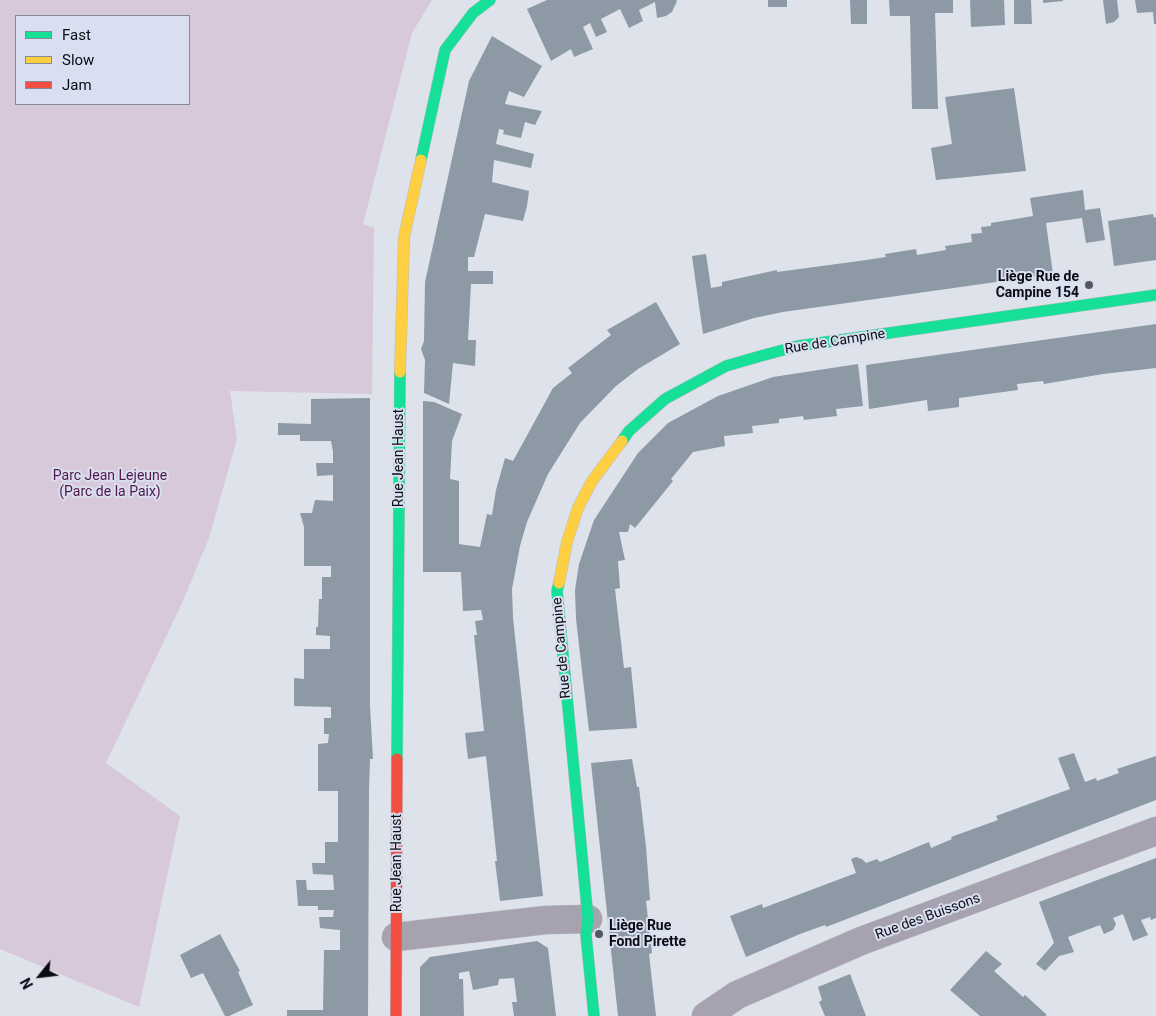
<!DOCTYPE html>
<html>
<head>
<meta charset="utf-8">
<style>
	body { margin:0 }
	#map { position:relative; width:1156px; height:1016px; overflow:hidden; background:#dee2eb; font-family:Roboto,sans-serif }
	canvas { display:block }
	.legend { position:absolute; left:15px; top:15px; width:175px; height:90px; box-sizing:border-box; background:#d9dff0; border:1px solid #868b97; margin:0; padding:6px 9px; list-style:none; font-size:15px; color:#0a0c11 }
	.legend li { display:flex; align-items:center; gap:10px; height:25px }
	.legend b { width:25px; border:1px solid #868b97 }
	.north { position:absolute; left:15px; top:951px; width:50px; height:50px; -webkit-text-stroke:4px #d9dff0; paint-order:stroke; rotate:241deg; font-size:14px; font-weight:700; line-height:20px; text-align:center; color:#0a0c11 }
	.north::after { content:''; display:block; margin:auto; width:18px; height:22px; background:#0a0c11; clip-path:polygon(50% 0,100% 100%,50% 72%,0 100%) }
</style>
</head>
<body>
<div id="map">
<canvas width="1156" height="1016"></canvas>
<ul class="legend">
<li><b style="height:6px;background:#16e098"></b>Fast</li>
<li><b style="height:6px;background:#ffcf43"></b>Slow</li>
<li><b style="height:6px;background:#f24e42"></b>Jam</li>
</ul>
<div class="north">N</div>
</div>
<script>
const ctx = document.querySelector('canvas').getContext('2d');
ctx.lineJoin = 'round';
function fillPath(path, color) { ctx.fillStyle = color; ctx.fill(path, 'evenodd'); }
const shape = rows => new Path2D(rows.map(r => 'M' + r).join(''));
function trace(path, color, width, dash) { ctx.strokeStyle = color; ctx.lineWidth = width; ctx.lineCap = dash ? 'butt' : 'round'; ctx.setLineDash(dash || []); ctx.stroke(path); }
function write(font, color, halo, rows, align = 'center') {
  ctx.font = font + ' Roboto,sans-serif'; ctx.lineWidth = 4; ctx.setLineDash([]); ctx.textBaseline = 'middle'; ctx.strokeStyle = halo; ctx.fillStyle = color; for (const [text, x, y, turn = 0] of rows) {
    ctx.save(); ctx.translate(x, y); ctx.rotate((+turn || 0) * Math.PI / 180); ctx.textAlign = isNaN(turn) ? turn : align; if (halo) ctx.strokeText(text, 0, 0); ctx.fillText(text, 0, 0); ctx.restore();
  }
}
const green = shape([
	[0,0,432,0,412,33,363,224,374,228,372,394,230,391,237,439,209,538,183,601,106,763,180,816,139,1007,0,949],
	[189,16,189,104,16,104,16,16]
]);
const building = shape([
	[547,0,676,0,677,1,672,12,666,16,657,18,655,2,639,10,643,21,629,28,620,9,601,19,607,32,596,37,590,23,583,27,593,49,574,57,571,49,551,61,527,9],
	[768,0,787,0,787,7,768,7],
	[850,0,867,0,867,24,851,24],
	[889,0,953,0,953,13,935,13,938,109,912,109,910,16,890,16],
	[970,0,1004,0,1005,25,971,27],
	[1014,0,1031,0,1032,24,1014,24],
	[1043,0,1063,0,1063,1,1043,3],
	[1103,0,1117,0,1119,17,1114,22,1106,24],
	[1135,0,1156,0,1156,24,1154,24,1153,12,1137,13],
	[492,36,542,66,524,97,509,91,505,104,542,111,535,125,525,122,521,138,503,134,504,130,499,129,496,144,534,154,531,168,494,160,492,182,529,191,527,206,523,221,485,214,474,257,468,257,468,271,493,271,493,284,471,284,468,340,476,340,475,366,453,363,449,404,424,393,425,360,421,349,424,341,425,282,469,81],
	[1014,88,1026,171,936,180,931,148,952,144,945,97],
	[1083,190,1085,210,1100,208,1105,240,1086,243,1082,218,1046,223,1053,274,783,312,754,318,703,334,692,256,706,254,711,288,722,286,722,282,777,270,777,272,859,261,886,257,885,254,916,249,917,255,946,250,945,246,972,242,971,234,982,233,981,227,991,226,991,223,1033,216,1030,198],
	[1153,214,1154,218,1156,217,1156,260,1114,266,1108,221],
	[656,302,680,344,638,369,616,386,580,423,548,474,527,522,520,546,512,589,513,618,543,896,500,901,495,861,497,861,486,756,468,759,465,733,484,731,474,635,477,635,475,621,483,620,481,610,463,611,461,572,423,572,423,401,434,402,462,414,452,441,450,479,459,481,459,544,480,547,487,514,492,515,496,490,505,458,513,461,553,388,572,373,568,368,611,335,607,330],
	[1156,324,1156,368,1103,374,1044,384,1043,381,1017,384,1018,390,959,398,959,407,928,411,927,400,869,409,866,365],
	[858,364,863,406,836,409,837,416,804,420,803,416,779,419,779,423,752,426,753,433,724,436,725,446,693,452,671,479,673,481,635,528,630,524,628,532,619,532,625,560,618,561,620,588,615,589,624,668,631,667,637,728,589,731,576,619,575,590,579,564,594,520,638,453,668,423,718,396,773,377],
	[370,398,370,706,373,759,370,759,369,792,368,1016,287,1016,287,1010,323,1010,324,950,340,950,340,930,320,928,319,917,333,917,334,910,318,910,318,906,298,906,296,880,306,880,307,890,334,890,333,875,313,874,312,863,325,863,325,842,338,842,338,791,318,791,318,744,328,743,329,734,324,734,324,718,331,718,331,707,294,706,294,678,304,679,304,649,330,649,330,636,316,635,316,627,318,627,319,599,322,599,322,577,331,577,331,566,304,566,304,527,300,513,312,513,315,500,333,501,333,475,317,476,316,463,333,463,333,452,331,441,300,441,300,435,278,435,278,423,311,424,311,399],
	[1074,753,1085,782,1096,778,1097,781,1119,773,1117,769,1156,756,1156,800,826,927,825,925,800,934,746,957,730,916,762,904,763,908,856,873,851,859,856,857,862,859,866,863,877,859,880,862,929,842,931,848,952,839,951,837,998,820,996,816,1070,789,1058,758],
	[632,759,637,787,639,787,646,847,650,900,646,901,652,953,649,954,656,1016,618,1016,591,763],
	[1156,858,1156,918,1151,920,1150,917,1141,920,1148,935,1133,941,1123,914,1113,918,1116,924,1113,930,1104,934,1100,925,1068,937,1074,952,1059,956,1045,971,1036,964,1054,943,1039,902],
	[220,934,240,971,238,972,253,1005,229,1016,225,1016,203,973,191,978,180,955],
	[537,941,548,948,556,1016,514,1016,512,1002,517,1002,514,978,499,979,498,985,473,990,469,971,459,973,459,979,463,979,464,1016,420,1016,420,967,430,957],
	[986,951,1002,964,994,971,1023,997,1025,995,1047,1015,1045,1016,980,1016,950,990],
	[850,974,866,1016,825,1016,819,1002,822,1000,818,987]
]);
const street = shape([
	[396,937,546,920,588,919],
	[706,1016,737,995,861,941,1156,831]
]);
const fast = shape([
	[421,160,445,50,473,13,490,0],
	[622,441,629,431,665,399,726,366,757,357,798,346,1156,295],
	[559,583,557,591,588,919,586,935,594,1016],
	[397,759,400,372]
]);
const slow = shape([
	[400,372,404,237,421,160],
	[559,583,567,542,578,508,592,481,622,441]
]);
const jam = shape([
	[396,1016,397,759]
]);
const markers = [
	[1089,285,5,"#54575d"],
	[599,934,5,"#54575d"]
];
const poiNames = [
	["Liège Rue de",1079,277],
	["Campine 154",1079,293],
	["Liège Rue",609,926,"left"],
	["Fond Pirette",609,942,"left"]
];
const streetNames = [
	["Rue de Campine",835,342,-9],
	["Rue Jean Haust",399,458,-90],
	["Rue de Campine",562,648,-95],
	["Rue Jean Haust",397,863,-90],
	["Rue des Buissons",928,917,-20]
];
const parkNames = [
	["Parc Jean Lejeune",110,476],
	["(Parc de la Paix)",110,492]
];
fillPath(green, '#d8c9da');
fillPath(building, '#8d99a4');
trace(street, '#b9bcc3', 29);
trace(fast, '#b9bcc3', 12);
trace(slow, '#b9bcc3', 12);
trace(jam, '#b9bcc3', 12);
trace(street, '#a6a2b0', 28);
trace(fast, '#16e098', 11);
trace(slow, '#ffcf43', 11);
trace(jam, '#f24e42', 11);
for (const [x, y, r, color] of markers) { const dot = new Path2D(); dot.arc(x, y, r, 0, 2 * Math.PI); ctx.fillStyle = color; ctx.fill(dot); trace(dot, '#d9dff0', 2); }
write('bold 14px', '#0a0c11', '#d9dff0', poiNames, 'right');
write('14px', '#0a0c11', '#d9dff0', streetNames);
write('14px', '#531649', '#d9dff0', parkNames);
</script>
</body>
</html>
